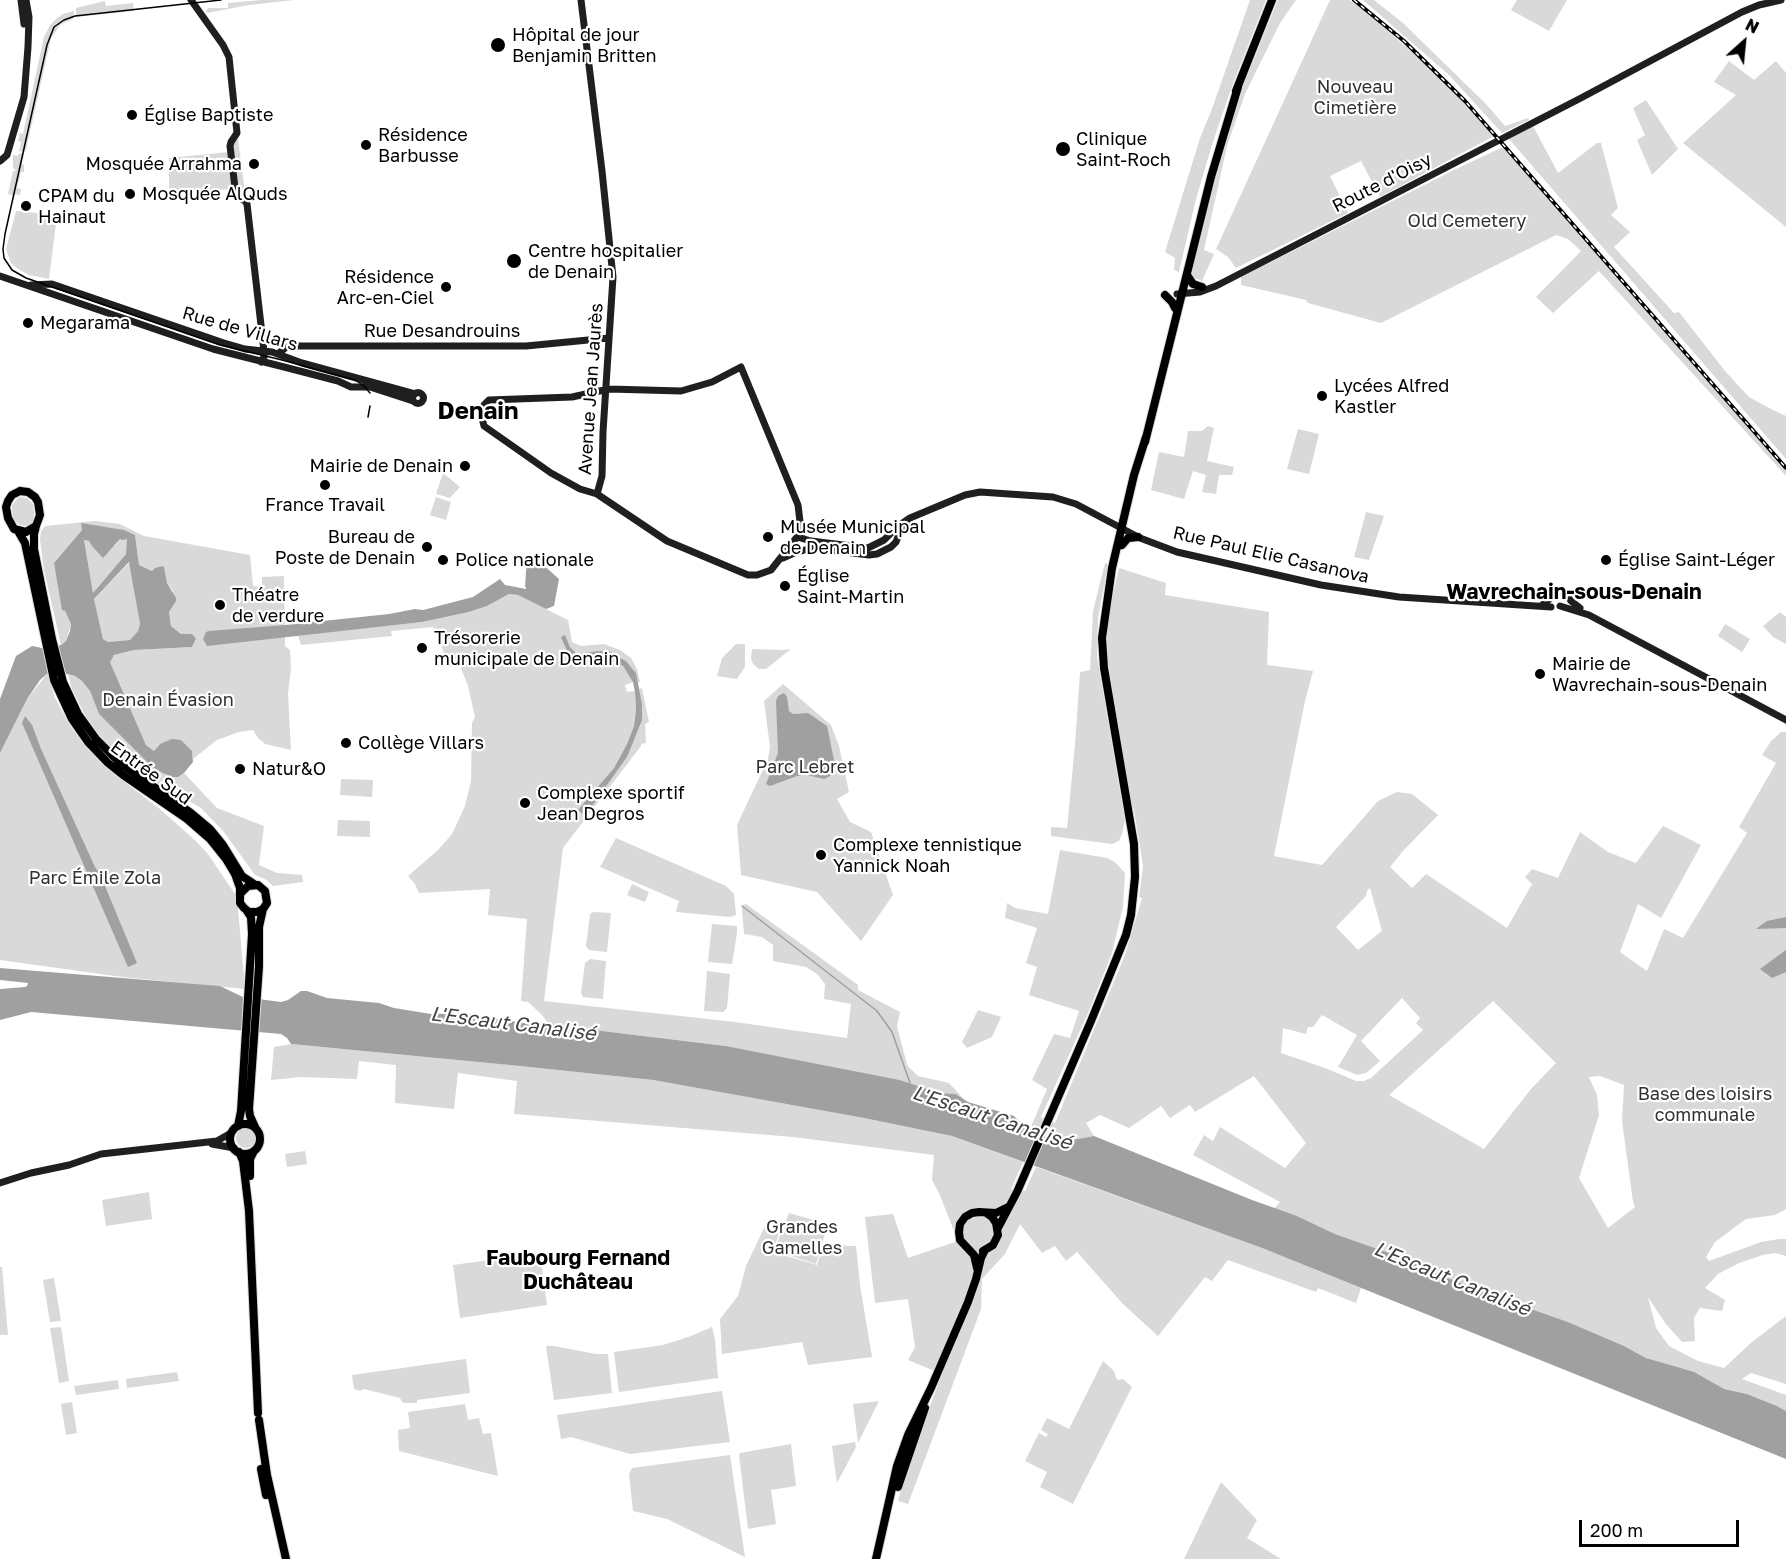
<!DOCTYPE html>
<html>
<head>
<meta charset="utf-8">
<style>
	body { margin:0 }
	#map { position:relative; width:1786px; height:1559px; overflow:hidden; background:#fff; font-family:"Golos Text",sans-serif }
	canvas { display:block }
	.north { position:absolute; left:1714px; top:12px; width:60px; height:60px; -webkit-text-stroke:4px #fff; paint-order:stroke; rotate:27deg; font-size:16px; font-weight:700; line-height:24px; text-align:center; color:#000 }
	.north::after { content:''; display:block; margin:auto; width:21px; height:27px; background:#000; clip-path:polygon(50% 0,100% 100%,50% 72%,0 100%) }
	.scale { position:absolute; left:1579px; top:1520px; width:160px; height:27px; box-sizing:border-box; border:3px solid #000; border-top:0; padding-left:8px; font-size:18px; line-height:21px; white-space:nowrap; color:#000; -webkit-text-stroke:4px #fff; paint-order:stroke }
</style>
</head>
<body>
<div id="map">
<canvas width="1786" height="1559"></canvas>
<div class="north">N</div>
<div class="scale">200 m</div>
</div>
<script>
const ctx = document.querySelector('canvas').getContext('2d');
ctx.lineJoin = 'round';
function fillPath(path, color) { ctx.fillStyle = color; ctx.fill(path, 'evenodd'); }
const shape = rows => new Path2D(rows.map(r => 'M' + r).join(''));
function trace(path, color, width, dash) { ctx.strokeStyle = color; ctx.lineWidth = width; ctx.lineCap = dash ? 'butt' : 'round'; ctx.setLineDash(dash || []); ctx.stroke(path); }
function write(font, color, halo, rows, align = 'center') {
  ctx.font = font + ' "Golos Text",sans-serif'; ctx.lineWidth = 4.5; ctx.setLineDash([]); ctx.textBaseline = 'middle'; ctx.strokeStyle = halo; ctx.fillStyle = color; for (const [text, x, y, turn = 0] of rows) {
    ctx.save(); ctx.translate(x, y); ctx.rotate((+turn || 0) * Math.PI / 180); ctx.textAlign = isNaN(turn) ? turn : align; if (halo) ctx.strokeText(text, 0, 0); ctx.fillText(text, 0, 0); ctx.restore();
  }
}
const green = shape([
	[261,0,294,0,249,5,207,13,206,11,208,8,228,8,228,3],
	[1250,0,1266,0,1232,86,1212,145,1196,199,1179,272,1174,270,1175,258,1165,252,1200,138,1212,109],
	[1278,0,1296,0,1280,23,1245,94,1227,146,1204,250,1214,254,1202,281,1190,276,1221,154,1241,91],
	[1330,0,1350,0,1377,21,1443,80,1494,136,1380,197,1361,161,1330,176,1348,213,1236,268,1228,257,1216,249],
	[1363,0,1374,0,1403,23,1486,104,1505,126,1528,118,1529,120,1502,133,1449,75],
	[1517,0,1567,0,1549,31,1511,10],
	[105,1,106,6,133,3,134,11,76,17,76,8],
	[74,11,73,19,61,24,51,38,26,150,24,152,19,151,21,142,18,141,20,133,23,134,44,37,50,25,56,19,63,14],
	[1729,61,1754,80,1776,61,1786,73,1786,227,1683,143,1736,95,1714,82],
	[1646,100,1678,149,1652,175,1637,140,1645,135,1633,108],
	[1533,126,1558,173,1597,143,1601,143,1618,208,1611,215,1630,232,1614,247,1674,313,1679,312,1725,371,1749,397,1769,408,1786,416,1786,459,1509,139],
	[238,139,245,192,232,189,169,192,169,158,229,152,233,142],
	[1503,147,1786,471,1786,476,1599,271,1553,313,1536,297,1581,251,1568,239,1556,235,1381,323,1308,303,1306,300,1241,285,1241,277,1456,169],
	[19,153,24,154,22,164,24,165,24,172,21,172,17,188,21,189,20,195,15,194,15,196,8,194,13,171,15,171,15,169,13,168,13,155,18,156],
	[16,211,57,215,49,279,29,275,18,269,11,263,6,249],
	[1208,426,1214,428,1207,461,1234,467,1232,475,1219,475,1216,494,1202,492,1206,475,1193,471,1184,499,1151,490,1159,452,1184,457,1188,431,1202,431],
	[1298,429,1319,434,1309,474,1287,469],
	[443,473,460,487,450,498,436,494],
	[19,497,27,498,33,504,35,519,33,522,27,526,19,525,13,519,12,505],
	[436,497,451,502,446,520,430,515],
	[1366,512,1384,516,1369,560,1354,557],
	[95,521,120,524,144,536,250,555,253,586,262,587,262,577,284,576,285,646,290,650,291,668,288,694,291,750,265,744,258,738,253,730,239,732,217,740,193,759,192,751,160,744,154,751,146,745,110,662,111,659,114,655,134,650,192,647,196,640,181,634,171,626,169,612,172,607,173,591,167,583,164,567,162,566,156,568,152,571,139,565,135,535,82,530,54,563,65,611,71,624,66,641,61,645,44,570,40,539,41,531,45,526],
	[120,539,128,539,126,554,93,593,84,540,115,546],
	[130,562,140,624,138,631,130,640,108,642,103,639,94,599],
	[1105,563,1108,564,1098,618,1097,657,1125,820,1122,834,1119,841,1112,844,1051,836,1051,827,1067,828,1075,744,1080,672,1090,670,1093,611],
	[1119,568,1166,583,1165,595,1269,612,1267,665,1313,671,1305,701,1274,856,1322,865,1378,801,1397,792,1412,794,1438,815,1403,851,1390,867,1412,888,1426,874,1507,928,1532,884,1525,877,1532,869,1558,878,1580,832,1608,852,1636,863,1663,826,1701,845,1661,918,1638,904,1620,952,1647,971,1664,929,1683,938,1747,833,1739,827,1776,763,1762,755,1771,741,1781,732,1786,732,1786,1209,1775,1215,1746,1219,1715,1242,1706,1257,1709,1261,1761,1242,1779,1239,1786,1239,1786,1256,1775,1253,1763,1255,1739,1263,1718,1274,1705,1288,1725,1300,1722,1311,1700,1308,1694,1318,1695,1341,1682,1342,1665,1323,1648,1297,1656,1328,1669,1346,1698,1361,1724,1368,1752,1342,1786,1316,1786,1384,1751,1373,1742,1379,1786,1395,1786,1411,1777,1406,1747,1394,1724,1389,1678,1368,1646,1358,1624,1346,1568,1322,1494,1296,1435,1273,1423,1265,1335,1234,1297,1216,1274,1209,1280,1202,1193,1155,1204,1135,1213,1141,1220,1127,1285,1168,1306,1143,1254,1076,1195,1112,1190,1105,1170,1118,1161,1106,1129,1128,1100,1115,1086,1123,1094,1136,1072,1140,1031,1127,1047,1089,1032,1080,1054,1034,1070,1038,1079,1011,1029,995,1037,967,1026,963,1037,928,1005,918,1007,903,1015,908,1048,914,1060,850,1107,858,1115,862,1125,873,1123,907,1112,953,1088,1013,1041,1117,1055,1123,1125,955,1142,898,1139,897,1143,866,1134,810,1130,801,1117,733,1106,657,1106,633,1109,612],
	[1370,888,1382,931,1358,950,1336,927,1366,896,1367,891],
	[1402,998,1420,1018,1416,1023,1423,1030,1371,1078,1364,1081,1356,1081,1325,1068,1281,1053,1283,1028,1306,1034,1308,1027,1313,1027,1322,1015,1357,1035,1338,1067,1357,1075,1366,1073,1380,1061,1361,1041],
	[1493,1001,1556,1063,1531,1089,1484,1149,1389,1095],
	[1600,1076,1624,1085,1622,1121,1633,1202,1635,1207,1608,1228,1579,1178,1599,1115,1597,1095,1589,1077],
	[509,594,518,595,568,620,572,642,581,646,604,644,620,650,631,658,637,669,640,682,637,683,636,673,626,661,618,655,598,651,577,654,570,647,565,636,568,653,606,658,623,666,633,682,625,685,627,692,634,691,635,693,636,709,634,726,627,744,614,768,579,810,585,816,627,757,642,704,639,689,642,688,649,722,645,724,646,743,641,744,641,746,563,848,544,1001,735,1022,847,1038,851,1004,824,999,825,984,817,974,806,967,773,961,773,945,762,937,744,934,742,909,743,905,746,904,858,985,858,990,900,1012,897,1026,907,1065,918,1076,949,1083,963,1098,956,1094,939,1093,900,1080,726,1046,602,1031,566,1028,547,1022,542,1015,528,1002,521,1001,527,919,488,915,490,889,419,893,415,884,408,876,438,850,452,834,465,806,471,781,472,723,475,717,468,686,459,663,450,667,433,627,391,631,392,636,301,645,298,635,422,622,469,612,487,606],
	[1780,612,1786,617,1786,644,1773,637,1763,626],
	[1725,624,1750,639,1742,652,1718,636],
	[736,644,745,644,745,667,737,679,717,676,722,658],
	[752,649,783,650,791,649,766,669,759,669,753,664,751,659],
	[48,673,55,698,69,724,85,746,106,768,160,809,198,843,208,854,237,897,245,989,122,977,0,960,0,753,27,699],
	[68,674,75,676,82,681,90,691,99,714,150,765,178,777,184,773,217,808,264,826,259,865,277,873,302,875,303,882,273,886,267,880,255,875,224,832,201,808,149,778,114,751,95,730,84,713,72,689],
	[783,684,831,725,839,746,849,792,837,799,850,822,871,832,893,895,861,941,817,892,741,875,737,825,768,759,770,747,764,701],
	[341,779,373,780,372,797,340,795],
	[338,820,370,821,370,837,337,836],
	[616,838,726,886,734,894,736,915,730,917,676,912,679,901,600,867],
	[632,884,649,892,645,902,627,895],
	[593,912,611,913,607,952,589,950,586,946,590,914],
	[712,924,737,926,737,933,732,964,708,962],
	[590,959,606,961,603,999,583,997,581,993,585,963],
	[707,971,730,974,727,1008,723,1012,704,1011],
	[978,1010,1001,1017,992,1037,967,1048,962,1042],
	[291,1044,521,1066,653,1080,864,1118,952,1136,1023,1162,1011,1189,1025,1191,1036,1167,1262,1248,1361,1288,1356,1303,1318,1288,1316,1292,1228,1260,1212,1281,1205,1277,1158,1336,1122,1303,1077,1252,1066,1261,1055,1246,1042,1253,1020,1224,1005,1254,982,1279,981,1309,908,1504,898,1501,908,1465,942,1374,908,1360,915,1347,908,1299,875,1303,865,1217,893,1214,908,1258,958,1241,939,1193,932,1180,934,1155,793,1137,514,1114,517,1081,458,1073,454,1109,395,1103,396,1065,359,1061,357,1079,301,1077,271,1080,274,1047],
	'236 1138a10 10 0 1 1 20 0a10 10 0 1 1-20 0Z',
	[305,1151,307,1164,287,1167,285,1154],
	[149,1192,152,1219,106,1226,102,1200],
	[789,1213,828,1224,816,1264,774,1251],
	[766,1224,780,1232,772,1252,817,1265,823,1245,856,1246,860,1285,872,1357,808,1365,802,1342,722,1354,720,1319,738,1296,746,1266],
	[540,1253,547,1305,460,1318,453,1265],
	[0,1267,2,1267,8,1335,0,1335],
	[54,1278,61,1321,50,1322,43,1280],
	[61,1327,69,1381,59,1383,50,1328],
	[712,1327,715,1339,718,1378,619,1392,614,1352,663,1345,691,1336],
	[546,1346,554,1346,596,1354,608,1354,612,1393,554,1400],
	[466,1359,470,1393,417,1400,417,1403,405,1403,402,1402,400,1398,364,1389,360,1391,354,1389,352,1375],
	[1103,1361,1114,1371,1116,1378,1118,1380,1123,1379,1132,1387,1073,1504,1040,1487,1047,1472,1025,1461,1039,1433,1046,1437,1048,1434,1041,1430,1047,1418,1069,1429],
	[177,1372,179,1381,127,1388,126,1379],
	[118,1380,119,1389,76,1395,74,1386],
	[722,1391,730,1442,630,1454,571,1437,561,1439,557,1415],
	[879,1401,858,1443,853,1404],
	[72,1402,77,1433,66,1435,61,1404],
	[465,1404,468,1420,479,1418,483,1434,491,1433,498,1476,399,1451,398,1430,410,1428,408,1412],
	[855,1442,856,1447,837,1483,832,1446],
	[791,1444,796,1486,771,1490,776,1524,748,1529,739,1455,740,1453],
	[730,1455,745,1557,667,1519,633,1511,629,1474,632,1468],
	[1221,1482,1257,1520,1247,1538,1281,1559,1184,1559]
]);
const water = shape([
	[81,523,124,530,135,535,139,565,152,571,155,568,162,566,164,567,167,583,176,598,176,601,169,612,171,626,181,634,192,634,196,639,192,647,134,650,114,655,110,662,146,745,154,751,160,744,172,739,181,740,192,751,193,762,184,773,178,777,172,777,161,772,150,765,99,714,90,691,82,681,75,676,68,674,48,673,40,680,27,699,0,753,0,699,16,656,32,646,42,648,61,645,66,641,70,631,71,624,65,611,62,610,54,563,82,530],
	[120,539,123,540,127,539,126,554,93,593,84,540,89,541,92,546,103,558],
	[129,562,140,624,138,631,130,640,108,642,103,639,94,599],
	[527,557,529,557,540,562,559,579,554,606,546,609,518,595,509,594,487,606,469,612,422,622,207,646,203,639,206,632,209,631,285,625,389,614,415,609,423,610,473,597,500,579,505,585,526,589,526,587,525,587],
	[565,635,570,647,577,654,598,651,609,651,626,661,636,673,642,704,642,720,627,757,585,816,578,810,614,768,627,744,634,726,636,709,635,693,633,682,623,666,606,658,576,659,571,657,568,653,561,637],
	[784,693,787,697,789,711,793,714,808,713,827,726,835,765,835,771,830,776,824,779,807,775,797,776,770,786,766,784,778,753,776,701,778,696],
	[25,716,32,725,41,749,95,867,100,874,137,963,133,965,128,967,22,723],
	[1786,917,1786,928,1756,929,1767,921],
	[1786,950,1786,972,1772,978,1760,969],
	[0,968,220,986,243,997,281,1002,288,1000,301,991,307,991,327,998,379,1003,394,1008,431,1014,465,1013,529,1024,547,1022,566,1028,602,1031,726,1046,900,1080,939,1093,956,1094,968,1102,1014,1116,1022,1124,1053,1135,1072,1140,1094,1136,1252,1200,1297,1216,1335,1234,1423,1265,1435,1273,1494,1296,1568,1322,1624,1346,1646,1358,1694,1372,1724,1389,1747,1394,1777,1406,1786,1411,1786,1459,1262,1248,952,1136,864,1118,653,1080,520,1066,291,1044,287,1038,281,1034,31,1012,0,1020,0,989,25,987,27,986,28,983,0,980]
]);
const stream = shape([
	[742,906,877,1011,892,1032,910,1083]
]);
const secondary = shape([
	[21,0,24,24],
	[191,0,223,45,229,57,237,133,231,142,230,146,236,196,245,201,247,204,264,351,264,357,261,362],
	[581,0,602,171,613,277,603,432,602,476,597,494],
	[0,161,7,155,24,97,28,47,29,17,26,0],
	[0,276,213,349,288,368,338,381,351,387,370,387,413,401],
	[31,285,52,284,224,343,245,349,272,352,302,363,415,394],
	[1177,294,1200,292,1216,286,1581,98,1742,12,1759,5,1781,0],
	[278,354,285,348,291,346,526,346,609,338],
	'412.5 398a5.5 5.5 0 1 1 11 0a5.5 5.5 0 1 1-11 0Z',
	[802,538,798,505,741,367,712,382,681,391,609,389,572,397,489,400,484,405,482,418,484,426,551,473,580,489,597,494,667,541,748,575,757,575,771,570,797,537,811,541,868,548,884,540,897,527,910,518,965,495,980,492,1053,497,1076,504,1140,538,1177,552,1321,585,1399,597,1551,607],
	[783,558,794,553,812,548,869,555,877,554,891,547,896,542,903,524],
	[1541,606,1557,593,1561,592,1565,593,1571,601,1580,608],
	[1560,606,1589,615,1786,720],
	[212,1144,234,1148],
	[0,1183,31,1173,69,1165,101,1154,217,1141,231,1133]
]);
const primary = shape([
	[1236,91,1272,0],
	[1187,275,1193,284,1202,287],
	[1165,295,1172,302,1175,308],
	[1145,442,1211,177,1238,87],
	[20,491,28,492,35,497,38,502,40,515,36,526,26,532,14,529,8,518,6,507,8,501,12,495,20,491],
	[36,526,34,534,34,549,52,639,63,682,78,714,96,739,120,763,191,813,210,829,223,845,242,876,254,884],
	[18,531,25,543,54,680,72,719,88,742,108,763,123,775,187,819,210,839,226,859,235,874,240,888,240,903,244,908,249,912,257,912,263,909,267,903,265,891,258,885,248,886,240,894],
	[1122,545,1128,538,1138,537],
	'230 1139a15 15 0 1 1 30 0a15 15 0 1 1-30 0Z',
	[238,1126,241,1111,252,934,251,917,247,911],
	[255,1127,250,1116,249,1109,259,966,259,927,263,909],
	[239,1152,243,1161,249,1211,258,1413],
	[250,1176,250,1159,254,1151],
	[998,1228,1017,1192,1091,1021,1126,935,1131,915,1135,877,1134,844,1104,668,1102,638,1112,568,1134,475,1146,437],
	[983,1251,993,1245,998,1235,996,1223,992,1217,986,1213],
	[977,1268,974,1255,960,1240,959,1232,960,1224,965,1217,972,1213,979,1212,996,1213,1008,1207],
	[259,1420,267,1475,286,1559],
	[261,1469,266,1495],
	[898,1487,925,1408],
	[876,1559,897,1466,908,1435,931,1388,968,1302,976,1279,981,1258,985,1250]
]);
const tram = shape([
	[221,0,75,16,64,20,54,27,47,45,5,234,3,249,4,258,12,270,26,278,220,345,282,360,355,380,364,386,370,393],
	[368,417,370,406]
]);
const rail = shape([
	[1354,0,1404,41,1465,101,1786,468]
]);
const markers = [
	[498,45,8,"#000"],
	[132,115,6,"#000"],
	[366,145,6,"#000"],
	[1063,149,8,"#000"],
	[254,164,6,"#000"],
	[130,194,6,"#000"],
	[26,206,6,"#000"],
	[514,261,8,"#000"],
	[446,287,6,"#000"],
	[28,323,6,"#000"],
	[1322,396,6,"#000"],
	[465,466,6,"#000"],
	[325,485,6,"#000"],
	[768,537,6,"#000"],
	[427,547,6,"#000"],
	[443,560,6,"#000"],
	[1606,560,6,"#000"],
	[785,586,6,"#000"],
	[220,605,6,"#000"],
	[422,648,6,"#000"],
	[1540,674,6,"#000"],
	[346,743,6,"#000"],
	[240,769,6,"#000"],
	[525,803,6,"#000"],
	[821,855,6,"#000"]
];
const poiNames = [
	["Hôpital de jour",512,35],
	["Benjamin Britten",512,56],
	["Église Baptiste",144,115],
	["Résidence",378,135],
	["Barbusse",378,156],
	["Clinique",1076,139],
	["Saint-Roch",1076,160],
	["Mosquée Arrahma",242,164,"right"],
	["Mosquée AlQuds",142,194],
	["CPAM du",38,196],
	["Hainaut",38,217],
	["Centre hospitalier",528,251],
	["de Denain",528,272],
	["Résidence",434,277,"right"],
	["Arc-en-Ciel",434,298,"right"],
	["Megarama",40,323],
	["Lycées Alfred",1334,386],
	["Kastler",1334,407],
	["Mairie de Denain",453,466,"right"],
	["France Travail",325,505,"center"],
	["Musée Municipal",780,527],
	["de Denain",780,548],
	["Bureau de",415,537,"right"],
	["Poste de Denain",415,558,"right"],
	["Police nationale",455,560],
	["Église Saint-Léger",1618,560],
	["Église",797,576],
	["Saint-Martin",797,597],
	["Théatre",232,595],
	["de verdure",232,616],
	["Trésorerie",434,638],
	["municipale de Denain",434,659],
	["Mairie de",1552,664],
	["Wavrechain-sous-Denain",1552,685],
	["Collège Villars",358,743],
	["Natur&O",252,769],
	["Complexe sportif",537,793],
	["Jean Degros",537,814],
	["Complexe tennistique",833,845],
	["Yannick Noah",833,866]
];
const parkNames = [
	["Nouveau",1355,87],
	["Cimetière",1355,108],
	["Old Cemetery",1467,221],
	["Denain Évasion",168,700],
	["Parc Lebret",805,767],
	["Parc Émile Zola",95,878],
	["Base des loisirs",1705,1094],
	["communale",1705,1115],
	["Grandes",802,1227],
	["Gamelles",802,1248]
];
const streetNames = [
	["Route d'Oisy",1382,183,-27],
	["Rue de Villars",240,329,16],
	["Rue Desandrouins",442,331],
	["Avenue Jean Jaurès",591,389,-86],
	["Rue Paul Elie Casanova",1271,555,13],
	["Entrée Sud",151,773,36]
];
const waterNames = [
	["L'Escaut Canalisé",513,1024,7],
	["L'Escaut Canalisé",992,1118,18],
	["L'Escaut Canalisé",1452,1279,22]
];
const quarterNames = [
	["Wavrechain-sous-Denain",1574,592],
	["Faubourg Fernand",578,1258],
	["Duchâteau",578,1282]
];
const districtNames = [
	["Denain",478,411]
];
fillPath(green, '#d9d9d9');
fillPath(water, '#a0a0a0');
trace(stream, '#a0a0a0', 1.5);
trace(primary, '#dbdbdb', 10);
trace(secondary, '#1f1f1f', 7);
trace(primary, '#000', 8);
trace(tram, '#000', 1.5);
trace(rail, '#000', 4);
trace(rail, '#fff', 1.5, [4.5]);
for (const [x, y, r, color] of markers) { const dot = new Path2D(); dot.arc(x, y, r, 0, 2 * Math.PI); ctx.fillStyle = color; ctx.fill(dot); trace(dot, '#fff', 2); }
write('18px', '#000', '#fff', poiNames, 'left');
write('18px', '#303030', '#fff', parkNames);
write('18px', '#000', '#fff', streetNames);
write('italic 20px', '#414141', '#fff', waterNames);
write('bold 21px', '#000', '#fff', quarterNames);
write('bold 24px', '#000', '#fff', districtNames);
</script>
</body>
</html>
